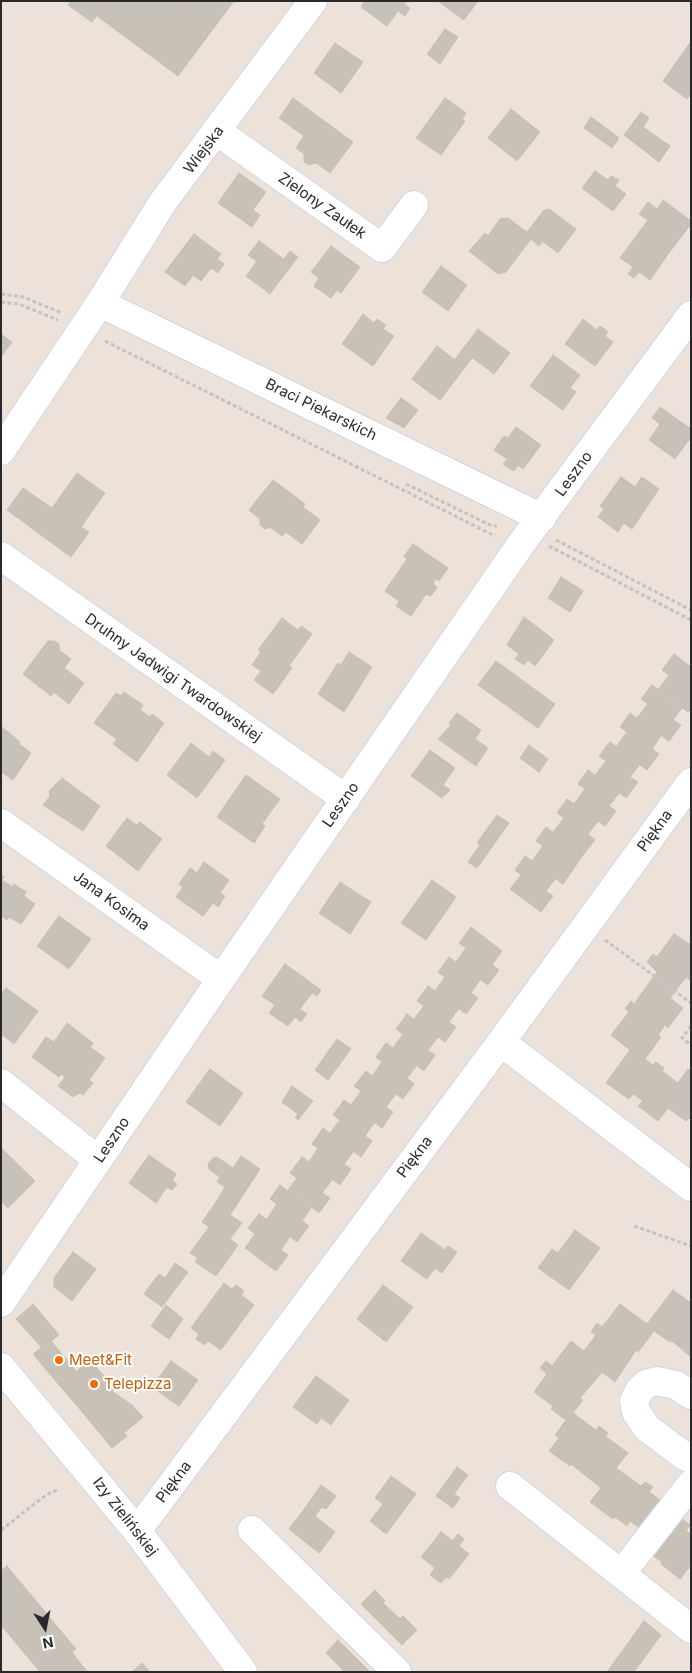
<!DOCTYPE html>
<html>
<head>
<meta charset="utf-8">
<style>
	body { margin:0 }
	#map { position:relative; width:692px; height:1673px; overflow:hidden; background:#ede2d9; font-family:Inter,sans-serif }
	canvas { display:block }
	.frame { position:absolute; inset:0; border:2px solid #292929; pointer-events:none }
	.north { position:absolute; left:20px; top:1603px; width:50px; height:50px; -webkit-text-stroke:4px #fff; paint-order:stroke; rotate:169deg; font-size:14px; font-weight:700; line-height:20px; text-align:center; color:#292929 }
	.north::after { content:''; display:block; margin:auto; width:18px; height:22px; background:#292929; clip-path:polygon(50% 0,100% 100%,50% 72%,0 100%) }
</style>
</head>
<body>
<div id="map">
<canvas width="692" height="1673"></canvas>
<div class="frame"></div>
<div class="north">N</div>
</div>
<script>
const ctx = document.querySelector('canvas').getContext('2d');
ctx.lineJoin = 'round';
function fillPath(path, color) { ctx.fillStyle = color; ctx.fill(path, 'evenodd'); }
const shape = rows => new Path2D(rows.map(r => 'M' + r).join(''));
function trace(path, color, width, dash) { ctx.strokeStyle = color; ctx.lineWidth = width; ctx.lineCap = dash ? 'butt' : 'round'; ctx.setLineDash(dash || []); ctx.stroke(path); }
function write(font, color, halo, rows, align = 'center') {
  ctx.font = font + ' Inter,sans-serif'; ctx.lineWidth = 4; ctx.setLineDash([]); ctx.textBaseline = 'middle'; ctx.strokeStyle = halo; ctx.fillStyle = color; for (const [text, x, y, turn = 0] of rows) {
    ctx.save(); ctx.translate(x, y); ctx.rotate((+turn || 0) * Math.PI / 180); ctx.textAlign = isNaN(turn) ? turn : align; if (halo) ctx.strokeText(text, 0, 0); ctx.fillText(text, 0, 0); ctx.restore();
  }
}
const building = shape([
	[71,1,108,1,92,22,68,5,71,1],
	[108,1,192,1,151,56,97,16,108,1],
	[192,1,234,1,178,76,151,56,192,1],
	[365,1,407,1,404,4,410,8,405,16,398,11,387,26,361,7,365,1],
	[438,1,478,1,464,20,438,1],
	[445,29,458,37,440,64,427,54,445,29],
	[335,43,363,62,341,93,314,73,335,43],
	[690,43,691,94,687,99,663,81,690,43],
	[293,98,353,142,330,173,316,163,309,165,304,162,304,154,296,148,304,136,279,118,293,98],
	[445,98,466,113,462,119,465,121,441,155,416,138,445,98],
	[511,109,540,132,517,161,488,138,511,109],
	[641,112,649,118,643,127,670,146,659,162,624,135,641,112],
	[591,117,619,138,612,148,584,128,591,117],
	[595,171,608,180,611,176,619,180,615,186,626,194,613,211,582,188,595,171],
	[239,173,266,192,253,210,260,215,252,227,218,203,239,173],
	[663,200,691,221,691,224,669,253,640,231,648,220,639,214,648,202,657,209,663,200],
	[549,209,560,217,539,246,531,239,506,272,498,274,469,251,485,233,488,236,500,219,508,218,527,232,544,210,549,209],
	[560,217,576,229,558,253,542,241,560,217],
	[640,231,669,253,650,280,639,272,634,278,628,274,633,267,620,258,640,231],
	[194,234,221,254,217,259,224,264,218,273,211,268,201,281,193,275,185,286,165,272,194,234],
	[259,241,292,265,281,279,248,255,259,241],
	[331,246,360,267,341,293,337,290,331,298,314,286,319,278,311,272,331,246],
	[290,251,298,257,292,265,284,259,290,251],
	[257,261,281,279,270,294,246,276,257,261],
	[441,266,467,285,448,311,422,292,441,266],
	[363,314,374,323,377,319,386,325,383,329,394,336,373,366,342,344,363,314],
	[583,319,597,330,600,326,608,332,605,336,613,342,595,366,565,344,583,319],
	[478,329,510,353,494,374,462,350,478,329],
	[1,334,12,342,1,357,1,334],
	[437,346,455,360,430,393,412,379,437,346],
	[462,350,472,358,440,400,430,393,462,350],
	[553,355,580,375,570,388,576,392,563,410,530,386,553,355],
	[401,398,418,410,404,428,386,418,401,398],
	[660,407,691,429,691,437,675,459,649,440,660,424,652,418,660,407],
	[516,427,541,445,523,469,518,465,514,471,503,464,507,459,494,450,504,436,508,438,516,427],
	[77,473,105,493,81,527,89,532,71,557,7,510,23,488,52,508,77,473],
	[621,477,635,487,642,477,659,489,632,529,624,523,618,532,598,517,604,509,600,506,621,477],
	[273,480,305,504,303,507,320,520,302,544,286,532,282,536,270,527,265,529,260,525,260,519,249,510,273,480],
	[413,544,448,568,439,581,436,579,433,584,437,587,431,596,426,594,411,616,396,606,399,601,385,591,407,559,404,556,413,544],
	[561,577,583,591,570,612,548,598,561,577],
	[524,617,554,640,535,666,528,660,524,665,515,659,519,654,507,645,524,617],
	[282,618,298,630,301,626,312,634,289,666,292,668,273,694,254,680,261,671,252,665,261,652,258,650,282,618],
	[48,641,54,641,59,644,59,650,71,659,64,668,84,683,69,704,54,692,51,696,23,674,48,641],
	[349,652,372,667,344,712,318,694,338,663,341,665,349,652],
	[674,654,691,667,691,709,688,712,658,690,669,675,662,670,674,654],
	[496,661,555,704,538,728,478,685,496,661],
	[652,685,683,707,673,720,681,725,669,741,637,718,648,704,641,699,652,685],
	[124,692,143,705,140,710,150,717,152,714,164,723,137,762,113,744,117,739,94,723,116,693,121,696,124,692],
	[457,713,481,730,475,739,488,748,476,766,438,739,451,725,449,723,457,713],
	[630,713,661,736,652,749,659,754,647,770,616,747,627,732,620,727,630,713],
	[1,726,20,742,19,744,31,753,13,780,1,772,1,726],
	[610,742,640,764,630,777,638,782,626,798,595,775,606,761,599,756,610,742],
	[191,743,209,757,213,751,225,760,197,798,167,775,191,743],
	[529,745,548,759,539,772,520,758,529,745],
	[430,750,455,768,443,785,450,790,442,798,411,776,430,750],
	[588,770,619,793,609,806,616,811,605,826,574,804,585,789,578,784,588,770],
	[246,775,280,799,262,824,265,826,254,843,217,817,246,775],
	[62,778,100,806,83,831,43,805,50,796,49,791,62,778],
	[567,799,598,821,588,834,595,840,583,855,553,832,564,818,557,813,567,799],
	[497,815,509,823,477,868,468,862,480,845,477,843,497,815],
	[127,818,137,825,140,822,162,839,138,871,106,846,127,818],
	[546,827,583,855,563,884,532,861,543,846,536,841,546,827],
	[525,856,556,878,546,891,553,896,541,912,510,889,521,875,515,870,525,856],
	[204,862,229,880,220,893,225,896,218,907,213,903,203,916,176,897,183,887,179,884,190,868,197,873,204,862],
	[1,875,4,877,2,880,12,887,14,884,26,892,24,896,35,904,21,924,9,917,7,920,1,916,1,875],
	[432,880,456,897,426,940,401,923,432,880],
	[340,882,371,902,350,934,319,913,340,882],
	[59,916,91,939,69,969,37,946,59,916],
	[471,927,502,951,492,965,499,970,488,985,456,962,466,948,459,943,471,927],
	[674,934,691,945,691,981,686,977,670,998,683,1008,668,1028,665,1025,658,1035,661,1037,645,1059,653,1065,656,1062,664,1068,662,1071,678,1083,688,1069,691,1071,691,1120,689,1118,686,1121,668,1108,658,1121,638,1106,643,1101,633,1094,629,1099,606,1083,630,1050,611,1035,629,1012,625,1009,631,1001,634,1004,657,972,647,962,653,954,657,957,674,934],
	[449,957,480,980,471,993,478,998,466,1014,435,991,445,977,438,972,449,957],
	[285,964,321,990,317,996,312,993,300,1009,307,1014,301,1022,295,1017,288,1026,269,1013,275,1005,262,996,285,964],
	[428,986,459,1008,449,1022,456,1027,445,1042,414,1019,424,1006,417,1001,428,986],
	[6,988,38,1011,14,1044,1,1034,1,994,6,988],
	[407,1014,438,1037,428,1050,435,1055,424,1071,393,1048,403,1034,396,1029,407,1014],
	[67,1023,93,1043,90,1047,105,1058,89,1080,93,1083,83,1095,80,1093,73,1097,58,1086,65,1077,61,1074,59,1077,32,1057,46,1037,54,1042,67,1023],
	[337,1039,351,1049,328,1080,315,1070,337,1039],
	[386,1043,417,1065,407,1078,414,1084,403,1099,372,1076,382,1062,376,1057,386,1043],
	[210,1069,243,1093,220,1126,186,1102,210,1069],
	[366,1071,396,1094,386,1107,393,1112,382,1128,351,1105,361,1091,354,1086,366,1071],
	[292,1086,313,1101,298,1120,295,1117,298,1114,282,1102,292,1086],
	[344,1100,375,1122,365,1136,372,1141,361,1157,330,1133,340,1120,333,1115,344,1100],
	[323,1128,354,1151,344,1164,351,1169,340,1185,309,1162,318,1148,312,1144,323,1128],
	[1,1148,35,1181,8,1208,1,1201,1,1148],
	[149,1155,176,1174,172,1181,177,1184,172,1190,167,1187,156,1203,129,1183,149,1155],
	[241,1156,260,1169,232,1212,216,1202,225,1187,217,1182,220,1177,209,1169,208,1164,213,1158,217,1157,233,1168,241,1156],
	[302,1157,333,1179,322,1193,330,1198,319,1213,288,1190,297,1178,290,1173,302,1157],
	[280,1185,311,1208,302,1221,309,1226,297,1242,267,1219,277,1204,270,1199,280,1185],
	[216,1202,232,1212,198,1258,190,1253,209,1227,202,1222,216,1202],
	[259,1214,290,1236,281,1250,288,1255,276,1271,245,1248,255,1234,248,1228,259,1214],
	[230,1215,242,1223,230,1239,238,1245,229,1258,209,1243,230,1215],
	[575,1230,600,1248,569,1290,538,1268,552,1249,558,1253,575,1230],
	[421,1233,445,1250,448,1246,457,1252,442,1273,435,1268,427,1279,401,1261,421,1233],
	[209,1243,229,1258,216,1276,195,1262,209,1243],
	[73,1252,96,1269,72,1301,54,1287,54,1278,73,1252],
	[175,1263,188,1272,162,1307,144,1294,159,1274,165,1278,175,1263],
	[224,1283,232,1289,236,1285,244,1291,241,1295,254,1305,237,1328,207,1306,224,1283],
	[383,1285,413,1307,386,1342,357,1319,383,1285],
	[673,1290,691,1303,691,1357,671,1340,670,1342,654,1331,638,1352,636,1350,615,1382,602,1372,580,1398,583,1400,573,1413,596,1430,599,1426,608,1433,605,1436,628,1453,616,1468,641,1486,645,1482,653,1487,649,1492,666,1504,660,1511,678,1524,682,1519,690,1525,686,1531,691,1534,691,1565,680,1579,661,1564,662,1562,652,1555,641,1529,630,1521,627,1526,615,1517,613,1519,590,1502,601,1488,571,1464,570,1466,549,1451,559,1438,555,1435,566,1420,551,1409,553,1406,534,1392,547,1374,540,1368,546,1361,552,1366,571,1341,584,1351,596,1335,591,1332,597,1323,602,1327,620,1304,647,1324,673,1290],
	[33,1304,59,1335,42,1348,16,1319,33,1304],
	[166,1305,183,1319,169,1339,151,1326,166,1305],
	[207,1306,237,1328,221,1350,208,1341,205,1345,196,1339,199,1334,191,1328,207,1306],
	[51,1341,76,1371,59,1385,33,1354,51,1341],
	[90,1360,115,1389,99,1404,73,1374,90,1360],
	[171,1361,198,1380,179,1406,152,1387,171,1361],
	[73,1374,98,1403,84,1414,59,1385,73,1374],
	[316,1376,349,1400,331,1425,321,1418,317,1424,293,1407,316,1376],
	[113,1392,132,1405,143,1417,124,1433,127,1436,112,1448,84,1414,113,1392],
	[457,1467,468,1475,454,1494,460,1498,453,1508,436,1496,457,1467],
	[391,1476,416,1494,386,1534,370,1521,383,1504,375,1498,391,1476],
	[321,1485,336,1496,326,1509,322,1507,315,1516,305,1508,321,1485],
	[305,1508,335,1532,319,1553,289,1529,305,1508],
	[441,1532,453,1541,458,1534,464,1539,459,1546,469,1554,449,1579,446,1577,441,1583,430,1575,435,1568,421,1557,441,1532],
	[7,1566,76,1649,72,1652,80,1663,70,1672,40,1672,1,1625,1,1571,7,1566],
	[375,1590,385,1601,383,1603,400,1619,403,1616,417,1630,402,1645,361,1604,375,1590],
	[644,1621,661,1635,634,1672,607,1672,644,1621],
	[338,1640,370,1672,345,1672,326,1653,338,1640],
	[80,1663,88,1672,70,1672,80,1663],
	[142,1663,150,1672,132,1672,142,1663]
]);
const path = shape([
	[1,294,23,297,62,313],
	[1,302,19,304,58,320],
	[105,341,495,536],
	[406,484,492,526,497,526],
	[556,540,691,610],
	[549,546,691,620],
	[605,940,691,1003],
	[691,1026,682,1038,691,1045],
	[634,1226,691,1246],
	[1,1530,46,1495,57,1490]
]);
const minor = shape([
	[218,132,382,248,414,205],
	[100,303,542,518],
	[1,451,100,303,163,202,313,1],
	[1,556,346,799],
	[1,823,221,979],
	[501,1042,691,1187],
	[1,1083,98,1160],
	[1,1303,221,979,521,544,691,315],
	[1,1367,137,1531,243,1672],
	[691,1395,676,1385,657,1381,646,1384,639,1391,634,1401,636,1412,647,1428,686,1457,691,1458],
	[510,1486,691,1629],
	[252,1530,397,1672],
	[137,1531,501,1042,691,782],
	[621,1574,691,1484]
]);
const markers = [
	[59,1360,5,"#e8710a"],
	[94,1384,5,"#e8710a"]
];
const streetNames = [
	["Wiejska",204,150,-53],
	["Zielony Zaułek",322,206,35],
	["Braci Piekarskich",321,410,26],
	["Leszno",574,474,-54],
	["Druhny Jadwigi Twardowskiej",173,678,35],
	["Leszno",341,805,-55],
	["Piękna",655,831,-54],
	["Jana Kosima",111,901,36],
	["Leszno",112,1140,-56],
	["Piękna",415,1157,-53],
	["Piękna",174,1482,-53],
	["Izy Zielińskiej",125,1517,52]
];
const foodNames = [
	["Meet&Fit",69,1360],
	["Telepizza",104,1384]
];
fillPath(building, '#c7c1b8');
trace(building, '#c8beb3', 1);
trace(minor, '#ced5e4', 30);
trace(path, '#c3c3c3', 3, [4, 2.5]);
trace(minor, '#fff', 28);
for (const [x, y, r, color] of markers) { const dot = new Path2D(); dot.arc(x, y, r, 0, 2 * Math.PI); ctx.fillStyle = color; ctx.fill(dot); trace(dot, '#fff', 2); }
write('15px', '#292929', '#fff', streetNames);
write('15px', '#c56008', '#fff', foodNames, 'left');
</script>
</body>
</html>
